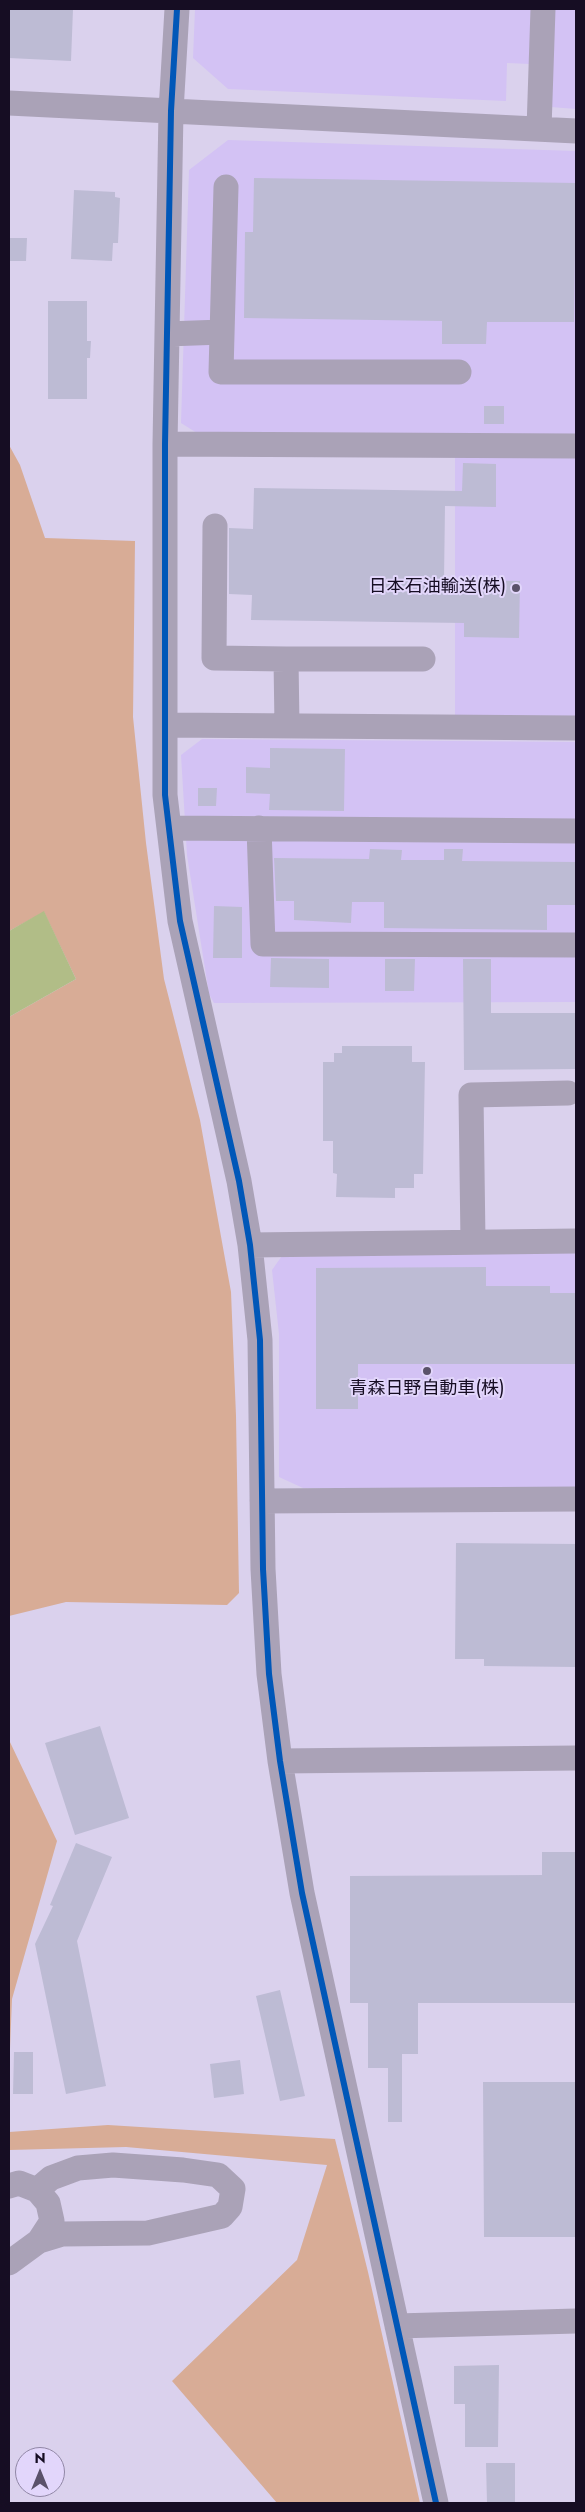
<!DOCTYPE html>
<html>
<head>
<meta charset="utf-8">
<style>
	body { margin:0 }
	#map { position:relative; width:585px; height:2512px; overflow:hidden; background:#dad1ed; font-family:Jost,sans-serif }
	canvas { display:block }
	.frame { position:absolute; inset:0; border:10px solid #160d23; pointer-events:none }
	.north { position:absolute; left:15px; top:2447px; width:50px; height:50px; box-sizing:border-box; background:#e2d6fb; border:1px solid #9086a5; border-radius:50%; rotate:0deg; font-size:14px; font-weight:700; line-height:20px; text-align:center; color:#160d23 }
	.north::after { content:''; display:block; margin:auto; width:18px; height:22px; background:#5b526a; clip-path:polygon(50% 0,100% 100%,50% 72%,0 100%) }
</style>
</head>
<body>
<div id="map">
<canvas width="585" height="2512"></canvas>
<div class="frame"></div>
<div class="north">N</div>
</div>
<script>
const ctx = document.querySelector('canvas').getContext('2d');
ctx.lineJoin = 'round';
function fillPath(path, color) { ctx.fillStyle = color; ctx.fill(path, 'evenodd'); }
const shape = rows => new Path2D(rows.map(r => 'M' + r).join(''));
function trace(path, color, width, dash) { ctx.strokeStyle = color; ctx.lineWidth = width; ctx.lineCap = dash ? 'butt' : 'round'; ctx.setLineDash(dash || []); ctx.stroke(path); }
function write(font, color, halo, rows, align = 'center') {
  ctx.font = font + ' Jost,"Noto Sans JP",sans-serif'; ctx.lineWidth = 4; ctx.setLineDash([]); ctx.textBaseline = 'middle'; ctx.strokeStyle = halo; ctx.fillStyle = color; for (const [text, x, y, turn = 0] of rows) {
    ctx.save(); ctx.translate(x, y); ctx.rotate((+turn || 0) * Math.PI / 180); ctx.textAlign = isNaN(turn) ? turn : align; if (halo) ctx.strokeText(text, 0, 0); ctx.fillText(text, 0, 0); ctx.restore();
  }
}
const built = shape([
	[195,9,576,9,576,109,551,107,553,65,507,63,506,101,228,89,193,58],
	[228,140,576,151,576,437,197,433,181,423,189,170],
	[455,456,576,456,576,720,455,719],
	[202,739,576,742,576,1002,214,1003,209,994,187,855,181,755],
	[576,1249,576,1489,303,1488,279,1477,279,1334,272,1270,284,1253]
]);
const forest = shape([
	[9,445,20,465,45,538,135,541,133,717,146,843,164,979,200,1120,231,1292,236,1416,239,1593,227,1605,66,1602,9,1616,9,1017,76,979,44,912,9,931],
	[9,1740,57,1841,12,1999,9,2074],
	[108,2125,335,2139,368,2272,420,2503,277,2503,172,2381,297,2260,327,2165,126,2147,9,2150,9,2132]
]);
const water = shape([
	[44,911,76,979,9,1017,9,931]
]);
const building = shape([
	[9,9,73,9,71,61,9,58],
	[254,178,576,183,574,322,487,322,486,344,442,344,442,321,244,318,245,232,253,232],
	[74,190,115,192,115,197,120,198,118,243,113,243,112,261,71,259],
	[9,238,27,238,26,261,9,261],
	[48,301,87,301,87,341,91,341,90,358,87,358,87,399,48,399],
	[484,406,504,406,504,424,484,424],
	[463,463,496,464,496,507,445,506,444,580,520,581,519,638,464,637,464,623,251,620,252,595,229,594,229,528,253,529,254,488,462,491],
	[270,748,345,749,344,811,269,810,270,794,246,793,246,767,270,768],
	[198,788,217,788,216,806,198,806],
	[370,849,402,850,401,860,444,860,444,849,463,849,462,861,576,862,576,905,547,905,547,930,384,928,384,902,352,902,351,923,294,920,294,901,276,901,274,858,369,859],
	[214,906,242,907,242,958,213,958],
	[271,958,329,959,329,988,270,987],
	[385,959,415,959,414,991,385,991],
	[463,959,491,959,491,1013,576,1013,576,1069,464,1070],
	[342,1046,412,1046,412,1062,425,1062,423,1174,414,1174,414,1188,395,1188,395,1198,336,1197,337,1174,333,1173,333,1141,323,1141,323,1062,334,1062,334,1053,342,1053],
	[486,1267,486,1286,550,1286,550,1293,576,1293,576,1364,358,1364,358,1409,316,1409,316,1268],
	[456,1543,576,1544,576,1667,484,1666,484,1659,455,1659],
	[100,1726,129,1818,75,1835,45,1743],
	[76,1843,112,1857,77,1941,106,2086,66,2094,35,1944,53,1906,50,1905],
	[542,1852,576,1852,576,2003,418,2003,418,2054,402,2054,402,2122,388,2122,388,2068,368,2068,368,2003,350,2003,350,1876,542,1875],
	[280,1990,305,2096,280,2101,256,1996],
	[14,2052,33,2052,33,2094,13,2094],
	[240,2060,244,2094,214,2098,210,2064],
	[483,2082,576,2082,576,2237,484,2237],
	[499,2365,498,2447,465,2447,465,2404,454,2404,454,2366],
	[486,2463,515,2463,515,2503,487,2503]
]);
const minor = shape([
	[177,9,171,111,165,444,165,795,180,921,239,1181,250,1245,260,1340,263,1569,269,1674,280,1761,302,1893,436,2503],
	[9,103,576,131],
	[539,129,543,9],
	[226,187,221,372,459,372],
	[167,334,222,332],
	[165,444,576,446],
	[215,526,214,658,286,659],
	[165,725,576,728],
	[287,726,286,659,423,659],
	[169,828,576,831],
	[259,828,263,944,576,945],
	[473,1242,471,1095,568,1093],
	[250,1245,576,1241],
	[262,1501,576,1499],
	[280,1761,576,1758],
	[9,2186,19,2183,37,2190,48,2203,52,2221,39,2241,9,2263],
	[37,2190,51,2178,78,2168,113,2165,183,2170,218,2175,233,2189,230,2207,222,2216,148,2233,62,2234,39,2241],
	[397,2326,576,2321]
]);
const cycleway = shape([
	[177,9,171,111,165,444,165,795,180,921,239,1181,250,1245,260,1340,263,1569,269,1674,280,1761,302,1893,436,2503]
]);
const markers = [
	[516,588,5,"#5b526a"],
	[427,1371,5,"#5b526a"]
];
const poiNames = [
	["日本石油輸送(株)",506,588],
	["青森日野自動車(株)",427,1390,"center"]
];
fillPath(built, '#d3c2f4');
fillPath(forest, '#d8ac96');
fillPath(water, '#b1bd87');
fillPath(building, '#bdbbd4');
trace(minor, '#aaa2b7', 25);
trace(cycleway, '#0057b8', 6);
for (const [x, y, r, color] of markers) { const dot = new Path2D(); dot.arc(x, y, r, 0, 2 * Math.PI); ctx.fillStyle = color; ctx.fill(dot); trace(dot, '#e2d6fb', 2); }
write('18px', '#160d23', '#e2d6fb', poiNames, 'right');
</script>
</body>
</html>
